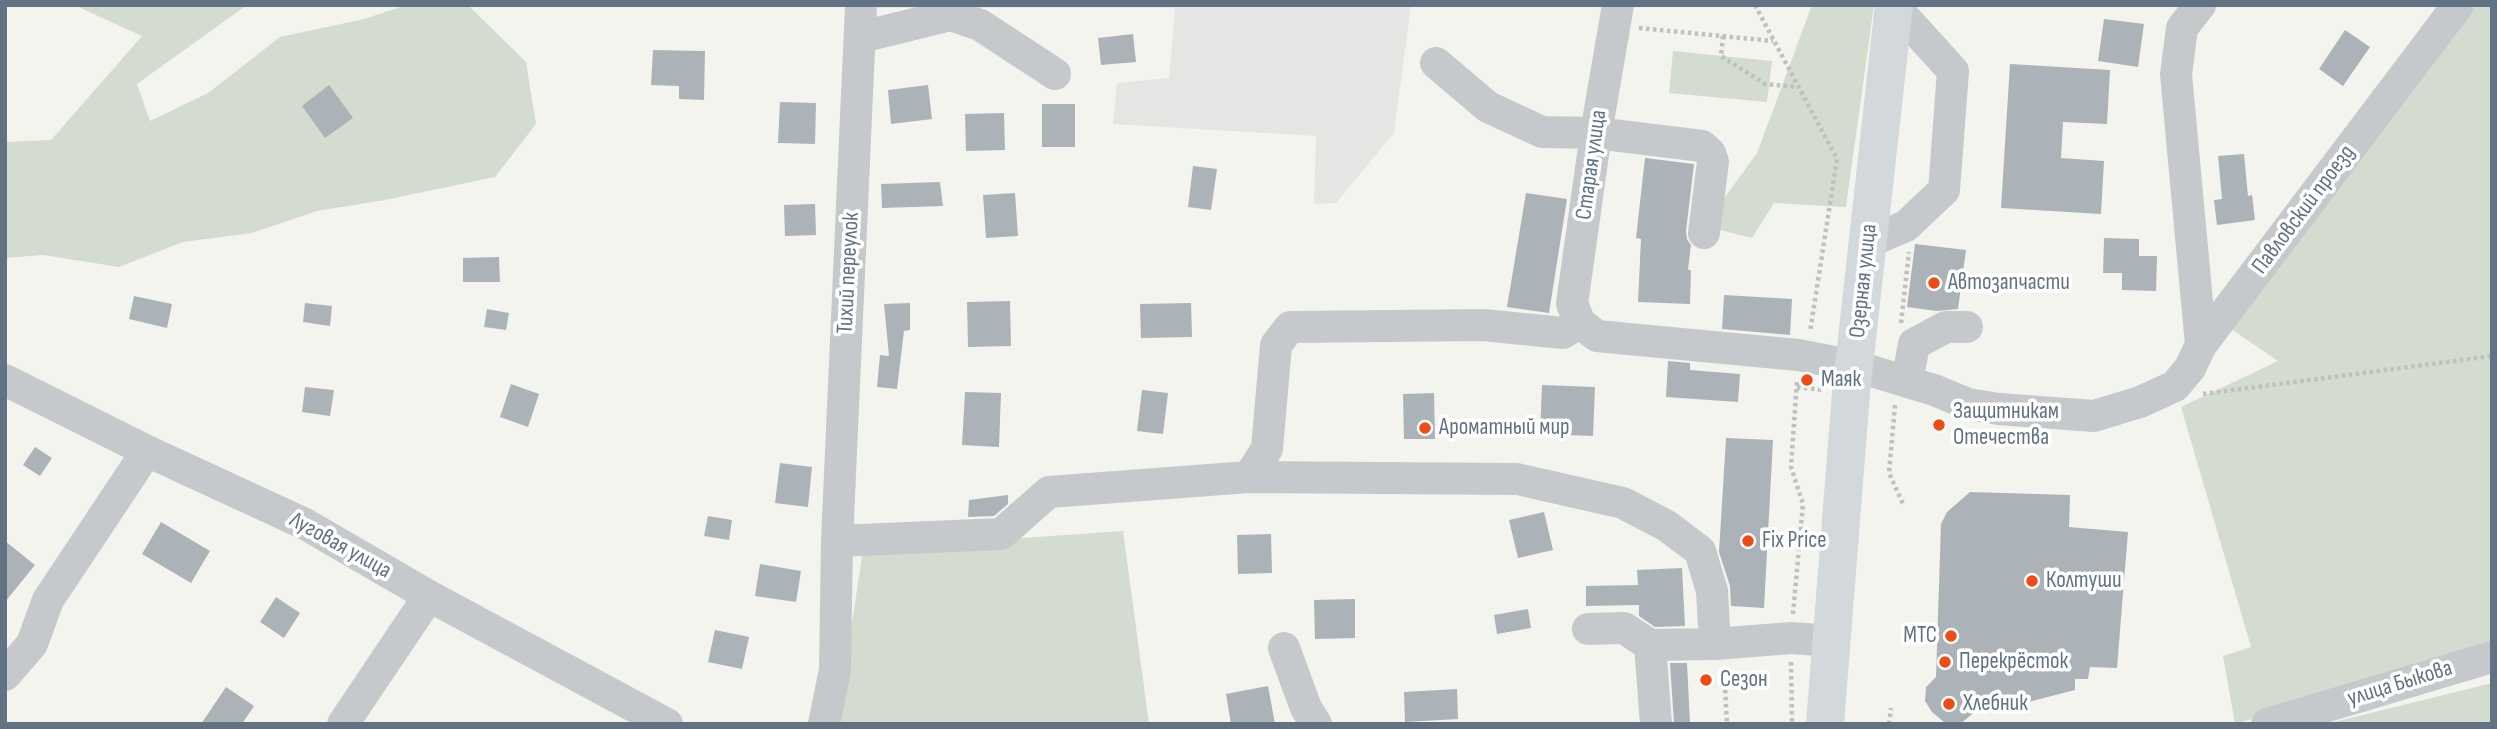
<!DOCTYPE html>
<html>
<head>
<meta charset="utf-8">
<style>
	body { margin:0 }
	#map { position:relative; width:2497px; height:729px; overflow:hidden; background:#f4f4ef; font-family:"Sofia Sans Condensed",sans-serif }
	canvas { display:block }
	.frame { position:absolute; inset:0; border:7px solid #617383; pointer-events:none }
</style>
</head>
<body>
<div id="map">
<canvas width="2497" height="729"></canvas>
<div class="frame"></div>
</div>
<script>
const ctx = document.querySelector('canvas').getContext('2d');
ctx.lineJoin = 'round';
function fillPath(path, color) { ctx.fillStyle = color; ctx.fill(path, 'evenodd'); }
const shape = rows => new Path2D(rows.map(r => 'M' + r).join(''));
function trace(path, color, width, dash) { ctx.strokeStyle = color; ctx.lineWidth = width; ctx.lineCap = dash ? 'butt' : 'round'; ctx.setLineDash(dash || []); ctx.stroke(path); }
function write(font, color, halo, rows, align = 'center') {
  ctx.font = font + ' "Sofia Sans Condensed",sans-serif'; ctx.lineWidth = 7; ctx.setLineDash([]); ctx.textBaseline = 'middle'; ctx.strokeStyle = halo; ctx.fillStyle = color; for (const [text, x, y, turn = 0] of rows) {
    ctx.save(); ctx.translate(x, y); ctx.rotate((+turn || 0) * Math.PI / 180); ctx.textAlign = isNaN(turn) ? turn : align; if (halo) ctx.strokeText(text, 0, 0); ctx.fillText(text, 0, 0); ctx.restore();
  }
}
const built = shape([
	[869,5,1411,5,1394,133,1336,203,1314,204,1316,136,1113,124,1117,83,1169,78,1175,8,869,8]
]);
const green = shape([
	[74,5,247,5,137,84,150,121,208,93,280,37,364,19,406,5,469,6,526,62,536,124,495,177,385,200,317,211,252,233,183,242,119,267,43,255,5,258,5,142,51,140,142,36],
	[1812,5,1874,5,1846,207,1774,203,1752,238,1704,226,1757,153],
	[2468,5,2492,5,2492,647,2235,724,2223,656,2251,647,2181,407,2278,361,2231,329],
	[1673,51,1772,61,1767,102,1669,93],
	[1123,531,1149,724,837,724,863,549],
	[2492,683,2492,724,2326,724]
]);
const building = shape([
	[2104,19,2144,24,2138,67,2098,61],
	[2345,30,2370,47,2343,86,2319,69],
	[1133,34,1136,62,1101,65,1098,38],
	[653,50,705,51,704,100,679,99,679,86,651,85],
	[2010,64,2110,70,2107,124,2063,122,2061,158,2104,161,2101,214,2001,208],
	[329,85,353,118,325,138,302,106],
	[928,85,932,119,891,124,888,90],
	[780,102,816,103,815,144,778,143],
	[1042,104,1075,104,1075,147,1042,147],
	[1004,113,1005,150,966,151,965,114],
	[2244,154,2248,196,2252,195,2255,220,2217,225,2214,200,2222,199,2218,156],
	[1645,158,1694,164,1686,231,1687,239,1691,245,1688,270,1691,270,1690,304,1638,302,1641,239,1636,238],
	[1193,166,1217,169,1211,210,1188,207],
	[940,182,943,206,882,208,881,184],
	[1015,193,1018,236,986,238,983,195],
	[1526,193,1567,199,1549,313,1507,307],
	[815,204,816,235,785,236,784,205],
	[2104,238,2139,239,2139,256,2157,256,2156,291,2122,290,2122,273,2103,273],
	[1915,244,1966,250,1958,309,1937,311,1907,307],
	[499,257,500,282,463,282,463,258],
	[1724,295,1792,299,1790,335,1722,329],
	[134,296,172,304,167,328,129,319],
	[1010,301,1011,346,968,347,967,302],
	[305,303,332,306,330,326,303,322],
	[910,303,910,330,904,331,897,389,877,387,880,355,889,356,884,304],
	[1191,303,1192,337,1141,338,1140,304],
	[487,309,509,313,506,330,484,327],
	[1668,361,1690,363,1690,370,1740,374,1738,402,1666,397],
	[511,384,539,394,528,427,500,417],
	[1542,385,1595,387,1593,436,1540,434],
	[305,387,334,390,330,416,302,412],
	[1142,390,1168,393,1163,434,1137,431],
	[965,392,1001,393,999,447,962,445],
	[1434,393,1435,439,1404,439,1403,394],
	[1726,438,1773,440,1764,608,1731,606,1730,586,1719,552],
	[35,447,52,458,40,476,23,465],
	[780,463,812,467,808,507,775,503],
	[1970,492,2070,495,2069,527,2128,532,2117,668,2090,667,2088,679,2075,679,2075,690,1993,711,1991,699,1960,724,1945,723,1932,712,1925,701,1926,687,1936,677,1941,524,1947,512],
	[1008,495,1008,504,994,516,968,517,969,500],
	[1544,512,1553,550,1518,558,1509,520],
	[708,516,732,520,729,540,704,536],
	[161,522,210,551,191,583,142,554],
	[1271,534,1272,573,1238,574,1237,535],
	[5,541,35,565,5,602],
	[760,564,801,571,796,602,755,596],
	[1682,568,1685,626,1655,627,1639,616,1639,605,1586,606,1586,586,1638,585,1637,570],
	[276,597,300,613,284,638,260,622],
	[1355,599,1355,638,1315,639,1314,600],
	[1528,609,1531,628,1497,634,1494,615],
	[715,630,749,637,742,669,708,662],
	[1670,663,1687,663,1690,724,1674,724],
	[1268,686,1275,724,1231,724,1226,694],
	[226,687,254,706,242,724,201,724],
	[1457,689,1458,719,1405,722,1404,692]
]);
const path = shape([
	[1755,5,1837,159,1810,332],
	[1639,28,1773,41],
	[1723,36,1721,56,1765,84,1797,87],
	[1901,323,1909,252],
	[1797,387,1823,390],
	[2203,394,2492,356],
	[1895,405,1889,473,1903,504],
	[1793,614,1803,504,1791,467,1797,381],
	[1791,662,1792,724],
	[1724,669,1727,724],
	[1889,724,1891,708]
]);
const minor = shape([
	[1618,5,1596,133,1572,304,1580,323,1597,336,1798,355,1855,366,1934,390,1968,404,1999,409,2094,416,2140,402,2175,386,2190,368,2201,345,2458,5],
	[2200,5,2182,28,2176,74,2201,345],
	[861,37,951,15,980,25,1055,74],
	[1436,63,1488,107,1542,132,1596,133,1702,146,1710,153,1713,162,1704,233],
	[1868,242,1906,226,1944,190,1953,71,1894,6],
	[5,380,147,451,305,524,429,596,667,724],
	[1907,382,1914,344,1946,327,1967,327],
	[1249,477,1267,449,1276,345,1290,327,1483,325,1563,333,1580,323],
	[837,541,1001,534,1049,492,1249,477,1517,479,1623,503,1667,526,1700,551,1712,591,1715,644,1791,638,1833,641],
	[1588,629,1624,628,1650,645,1715,644],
	[1650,645,1656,724],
	[1284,648,1306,708,1316,724],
	[5,675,32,644,48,600,147,451],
	[343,724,429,596],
	[824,724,835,670,837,541,861,5],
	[2267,724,2492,657]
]);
const major = shape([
	[1825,724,1851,393,1894,5]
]);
const markers = [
	[1934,283,7,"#ef4b14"],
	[1807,380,7,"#ef4b14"],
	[1939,425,7,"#ef4b14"],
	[1425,428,7,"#ef4b14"],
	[1748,541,7,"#ef4b14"],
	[2032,581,7,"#ef4b14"],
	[1951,636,7,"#ef4b14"],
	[1945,662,7,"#ef4b14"],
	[1706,680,7,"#ef4b14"],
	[1949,704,7,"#ef4b14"]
];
const streetNames = [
	["Старая улица",1592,165,-82],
	["Павловский проезд",2304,210,-53],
	["Тихий переулок",849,273,-87],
	["Озерная улица",1864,281,-84],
	["Луговая улица",340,546,29],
	["улица Быкова",2400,684,-17]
];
const poiNames = [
	["Автозапчасти",1948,283],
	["Маяк",1821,380],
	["Защитникам",1953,412],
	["Отечества",1953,438],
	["Ароматный мир",1439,428],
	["Fix Price",1762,541],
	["Колтуши",2046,581],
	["МТС",1937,636,"right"],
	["Перекрёсток",1959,662],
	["Сезон",1720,680],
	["Хлебник",1963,704]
];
fillPath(built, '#e4e6e3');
fillPath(green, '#d4dcd0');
fillPath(building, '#abb3b8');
trace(path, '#bfc0c2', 4.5, [3.5, 3.5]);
trace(minor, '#c6c9cc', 32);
trace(major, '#d2d8dc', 38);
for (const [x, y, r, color] of markers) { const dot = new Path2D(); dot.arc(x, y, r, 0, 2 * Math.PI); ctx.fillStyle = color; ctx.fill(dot); trace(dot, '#fff', 2.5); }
write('23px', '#617383', '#fff', streetNames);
write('23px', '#617383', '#fff', poiNames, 'left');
</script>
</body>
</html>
